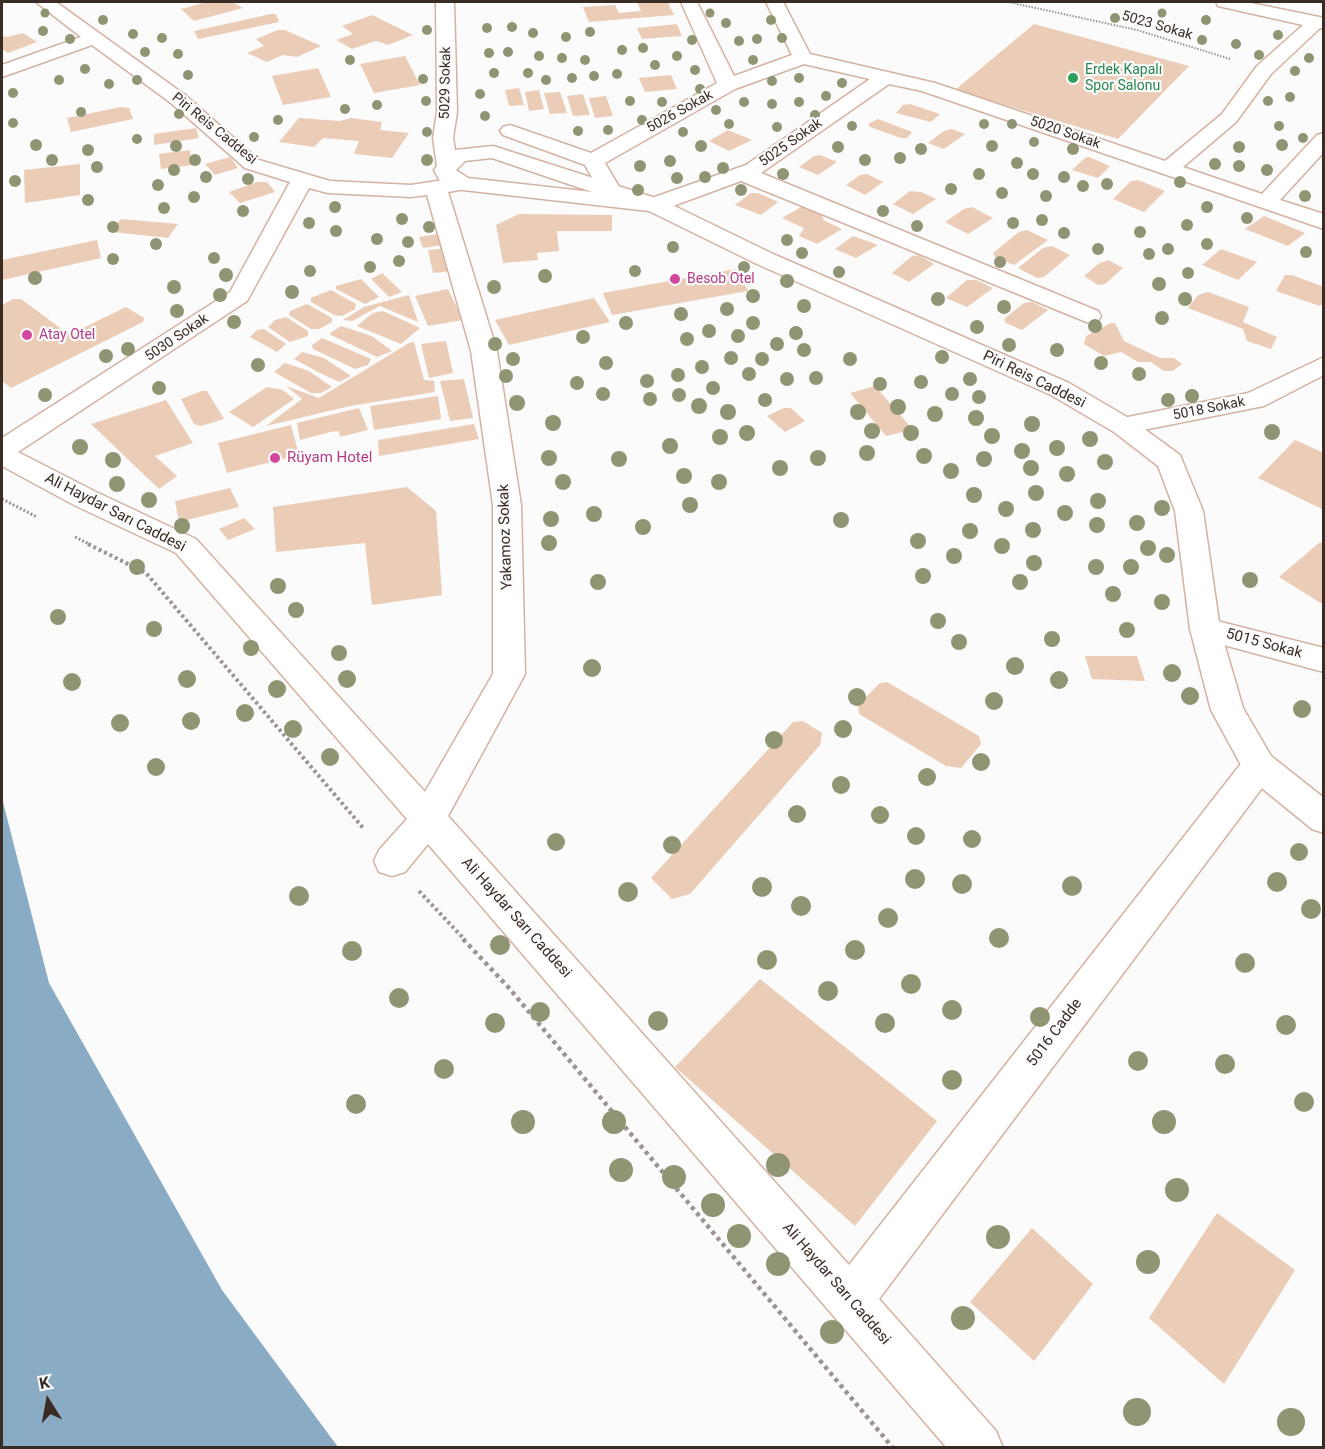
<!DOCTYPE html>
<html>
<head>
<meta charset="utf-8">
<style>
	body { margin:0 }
	#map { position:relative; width:1325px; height:1449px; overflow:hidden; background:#fbfbfb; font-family:Roboto,sans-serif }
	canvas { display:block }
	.frame { position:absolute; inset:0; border:3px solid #392c25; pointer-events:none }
	.north { position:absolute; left:18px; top:1371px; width:60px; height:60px; -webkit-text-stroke:4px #fbfbfb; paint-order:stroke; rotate:349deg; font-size:16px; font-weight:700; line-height:24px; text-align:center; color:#392c25 }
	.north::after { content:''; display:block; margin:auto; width:21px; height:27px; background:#392c25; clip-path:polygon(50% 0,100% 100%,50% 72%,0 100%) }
</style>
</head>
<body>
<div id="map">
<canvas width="1325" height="1449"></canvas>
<div class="frame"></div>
<div class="north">K</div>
</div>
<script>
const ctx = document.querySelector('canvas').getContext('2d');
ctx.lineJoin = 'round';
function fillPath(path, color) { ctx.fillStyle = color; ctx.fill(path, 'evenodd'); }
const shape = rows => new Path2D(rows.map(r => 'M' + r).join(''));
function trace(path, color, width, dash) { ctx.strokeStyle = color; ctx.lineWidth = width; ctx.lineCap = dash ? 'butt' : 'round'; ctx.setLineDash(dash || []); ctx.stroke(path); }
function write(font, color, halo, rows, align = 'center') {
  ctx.font = font + ' Roboto,sans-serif'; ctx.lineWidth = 4.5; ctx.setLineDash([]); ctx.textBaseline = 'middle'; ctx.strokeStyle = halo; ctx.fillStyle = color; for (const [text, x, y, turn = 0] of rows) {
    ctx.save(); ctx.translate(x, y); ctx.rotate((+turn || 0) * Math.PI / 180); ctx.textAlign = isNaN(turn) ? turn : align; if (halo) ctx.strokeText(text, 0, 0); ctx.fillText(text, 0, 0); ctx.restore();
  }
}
const water = shape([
	[2,798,49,983,222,1290,338,1447,2,1447]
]);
const building = shape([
	[207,2,232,2,243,8,194,21,181,9],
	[637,2,668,2,674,15,589,22,583,7,615,5,619,13,641,11],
	[271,14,276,14,279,22,198,39,194,31],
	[372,15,413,35,388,45,376,41,352,49,336,40,353,34,342,26],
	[677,24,682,36,642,39,637,28],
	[1034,24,1189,66,1118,139,955,90],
	[278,30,285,30,321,46,297,57,283,55,267,62,247,53,264,46,256,39],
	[23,33,37,42,8,53,2,49,2,36,7,37],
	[405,56,420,85,374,93,360,64],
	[318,68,331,97,283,105,272,76],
	[671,75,677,89,645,92,639,78],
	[519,88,524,105,509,106,505,90],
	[539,90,544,109,529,111,525,92],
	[560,92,567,113,550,114,544,93],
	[583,94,590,115,573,116,567,96],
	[606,96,613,116,595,118,589,98],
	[910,104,940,114,931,122,896,113,903,105],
	[121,107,129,108,133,119,71,132,67,118],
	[299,118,340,121,351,118,382,122,380,130,409,133,392,158,354,154,359,141,323,138,314,147,279,142],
	[878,119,912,132,907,138,901,138,870,127,868,124],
	[196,128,199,138,154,145,154,134],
	[952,129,965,134,944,149,928,143,944,131],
	[728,130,752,140,729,151,709,141],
	[190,150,192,165,161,169,159,154],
	[820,155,837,162,818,175,799,167,814,156],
	[230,157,238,168,215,175,205,164],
	[1089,157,1110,166,1098,178,1072,170,1085,158],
	[80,164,80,195,25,203,24,170],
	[867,174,883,182,865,195,846,185,860,175],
	[1138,180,1165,191,1144,212,1113,199,1131,181],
	[257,182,267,182,275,192,240,203,229,192],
	[910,191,921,192,936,199,913,214,893,204],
	[751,193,758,193,778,202,761,215,735,205],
	[803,206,822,213,823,220,842,229,817,244,799,236,804,228,782,218],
	[972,207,993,218,968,234,945,222,964,209],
	[519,214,612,215,612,231,557,231,559,251,537,253,538,260,503,263,496,225],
	[1264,216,1305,233,1288,246,1245,229],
	[121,219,178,224,168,238,113,232,111,230],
	[1027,230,1048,240,1014,265,995,257,993,253,1019,232],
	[445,233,449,244,423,248,419,237],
	[853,236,878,245,856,258,835,249],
	[97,240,101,258,2,280,2,260],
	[1052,246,1070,255,1044,277,1037,278,1018,268,1043,248],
	[447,248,453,271,433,273,428,250],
	[1221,249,1257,262,1238,280,1202,265],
	[919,255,934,264,909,282,892,273,912,256],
	[1108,260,1123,268,1105,284,1098,285,1084,276,1098,264],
	[736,269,748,291,612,315,603,293],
	[382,273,402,292,389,297,371,279],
	[1285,275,1292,275,1324,287,1324,302,1320,306,1276,291],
	[361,279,379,297,365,304,336,289,336,286],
	[967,280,976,280,993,288,967,307,946,298],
	[448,289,463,320,428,326,415,296],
	[331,290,356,304,355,309,342,316,334,315,311,302,311,298],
	[1208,292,1249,307,1243,322,1277,337,1271,349,1247,341,1243,329,1188,308,1198,295],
	[409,295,418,322,380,306,352,321,343,320,364,307],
	[594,298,610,322,509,345,495,320],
	[13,299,21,299,67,333,79,330,126,307,144,318,143,322,11,388,2,381,2,305],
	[1032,302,1048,310,1022,330,1006,323,1004,319,1024,303],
	[307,304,332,318,332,322,319,329,311,329,289,315,290,311],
	[383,311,420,328,401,344,357,326,373,313],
	[286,317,308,331,308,336,290,342,268,327,275,320],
	[1111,323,1115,323,1124,341,1160,358,1174,358,1182,364,1173,371,1164,371,1151,362,1138,362,1121,352,1104,356,1084,344,1086,336],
	[341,326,372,336,392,351,377,357,329,334],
	[264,329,286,344,277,352,250,337,257,330],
	[322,338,371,359,368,365,355,369,313,349,312,345],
	[446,341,453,373,429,378,421,344],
	[414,342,424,380,434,381,435,392,350,406,266,426,302,399,286,386,319,398,409,343],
	[302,352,324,358,351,376,339,382,320,373,294,359],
	[285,363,309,371,332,387,321,393,311,393,274,372],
	[464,379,473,418,450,421,440,381],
	[875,386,909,425,911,430,886,436,850,393],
	[267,387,283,390,294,399,253,427,229,412],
	[202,391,207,391,224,419,201,426,194,424,181,399],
	[438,396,441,419,374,430,370,406],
	[166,400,193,443,155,456,177,476,159,489,91,424],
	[359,408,368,430,340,437,339,431,330,432,300,440,297,423],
	[784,408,791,408,805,421,785,432,767,416],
	[474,424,479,439,379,456,378,440],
	[291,425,299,455,227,473,218,443],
	[1295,440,1324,453,1324,510,1258,478],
	[407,487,436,511,442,595,372,605,365,543,276,552,273,507],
	[230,488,239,507,179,522,175,501],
	[244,518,255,529,228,540,219,529],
	[1320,542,1324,544,1324,605,1279,577],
	[1085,656,1137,656,1145,681,1092,679],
	[887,682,979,736,981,744,961,768,946,766,859,714,858,705,880,683],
	[803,721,822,733,820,745,690,894,672,899,651,878,793,722],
	[760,979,937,1121,855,1226,675,1067],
	[1217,1213,1295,1270,1224,1384,1149,1318],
	[1032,1228,1093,1284,1034,1361,970,1302]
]);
const pathFar3 = shape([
	[1008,2,1137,30,1230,59]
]);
const pathFar2 = shape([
	[2,499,37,517],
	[75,537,91,545]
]);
const pathFar1 = shape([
	[88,544,146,573,364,829],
	[419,891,465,940]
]);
const path = shape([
	[463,939,509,988,893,1448]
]);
const minor = shape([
	[36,2,56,2,185,95,259,160,330,181,411,185,457,178,465,179,468,184,465,189,448,192,497,351,521,505,525,674,448,816,849,1265,1247,756,1259,752,1271,756,1276,766,1271,776,879,1299,996,1431,1003,1448,947,1448,428,844,405,872,392,876,379,872,374,861,379,850,407,819,176,553,74,505,2,466,2,438,230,292,290,182,245,168,171,103,92,45,2,77,2,65,81,37,36,2],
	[309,188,328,193,411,197,427,195,471,351,493,505,493,674,425,792,196,539,94,491,18,452,247,301,309,188],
	[681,2,697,2,734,76,792,55,766,2,783,2,810,54,935,83,1165,161,1222,114,1257,66,1303,25,1218,6,1216,2,1246,2,1324,18,1324,29,1320,28,1271,74,1236,122,1183,167,1262,194,1317,135,1324,133,1324,152,1280,200,1324,214,1324,229,922,91,889,84,761,173,1098,311,1101,316,1098,321,1089,323,741,181,662,210,654,212,646,210,643,205,646,200,746,165,870,79,804,64,735,89,605,163,621,190,618,195,610,196,602,195,585,165,503,135,500,131,503,127,510,125,591,153,717,83,681,2],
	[1324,357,1324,375,1264,406,1123,434,1114,432,1110,426,1114,420,1123,418,1248,393,1324,357],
	[1205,618,1324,648,1324,672,1194,637,1190,629,1194,621,1205,618]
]);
const major = shape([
	[436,2,454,2,457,112,453,138,455,150,493,146,662,200,773,254,1069,383,1132,420,1180,455,1203,511,1220,629,1243,708,1271,756,1324,798,1324,833,1312,829,1247,776,1211,710,1190,629,1175,511,1158,466,1114,432,1051,395,757,264,649,211,463,190,440,181,434,170,437,166,433,138,437,112,436,2],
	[492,158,592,192,468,178,456,170,465,161,492,158]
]);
const trees = [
	[45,13,4.5],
	[710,13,4.5],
	[1162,13,4.5],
	[1115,18,5],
	[103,20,5],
	[771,20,5],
	[1206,20,5],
	[1146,22,5],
	[726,23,5],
	[512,27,5],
	[487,28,5],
	[427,30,5],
	[43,31,5],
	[590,32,5],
	[1176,32,5],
	[533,33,5],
	[133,34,5],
	[1278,35,5],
	[566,37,5],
	[162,38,5],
	[782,38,5],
	[70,39,5],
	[757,39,5],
	[692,40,5],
	[1202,40,5],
	[739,41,5],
	[1236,44,5],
	[643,48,5],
	[622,50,5],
	[145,52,5],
	[508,52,5],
	[489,53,5],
	[178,54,5],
	[1259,55,5],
	[539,56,5],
	[677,56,5],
	[562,58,5],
	[1309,58,5],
	[350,60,5],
	[585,60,5],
	[753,60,5],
	[655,65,5],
	[85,69,5],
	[695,70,5],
	[1295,71,5],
	[494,73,5],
	[528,73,5],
	[617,74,5],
	[188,75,5],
	[594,76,5],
	[572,78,5],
	[799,78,5],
	[423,79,5],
	[59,80,5],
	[137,80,5],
	[546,80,5],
	[772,81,5],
	[842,83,5],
	[109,84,5],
	[700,89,5],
	[13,93,5],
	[480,94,5],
	[826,96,5],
	[1290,97,5],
	[426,101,5],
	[630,101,5],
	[1268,101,5],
	[662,102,5],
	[744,102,5],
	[799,102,5],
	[772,104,5],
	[377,105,5],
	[345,109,5],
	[716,110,5],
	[81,112,5],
	[179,114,5],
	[815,115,5],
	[485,116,5],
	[278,120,5],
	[642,120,5],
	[13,123,5],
	[729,124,5],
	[984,124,5],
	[1012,124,5],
	[852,126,5],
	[1279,126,5],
	[777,127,5],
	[608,130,5],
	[578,131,5],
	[427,132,5],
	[683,132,5],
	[254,137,5],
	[1303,138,5],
	[137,139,5],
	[1034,142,5],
	[36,145,6],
	[1282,145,6],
	[176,146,6],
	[701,146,6],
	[992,146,6],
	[838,147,6],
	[1239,147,6],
	[921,149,6],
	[1073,149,6],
	[88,150,6],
	[900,158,6],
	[52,160,6],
	[195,160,6],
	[427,160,6],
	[865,160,6],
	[670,161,6],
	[1017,163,6],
	[1215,164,6],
	[640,166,6],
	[1239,166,6],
	[97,167,6],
	[723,168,6],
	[174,170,6],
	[1267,170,6],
	[783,174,6],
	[979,174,6],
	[1033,174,6],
	[206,177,6],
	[705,177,6],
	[1064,177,6],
	[677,178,6],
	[248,179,6],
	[15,181,6],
	[1180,182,6],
	[1107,184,6],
	[158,185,6],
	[1083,186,6],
	[951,189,6],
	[638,190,6],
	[741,190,6],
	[1002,193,6],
	[1046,196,6],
	[1305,196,6],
	[194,197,6],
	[88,200,6],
	[335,207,6],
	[1207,207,6],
	[164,208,6],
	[243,211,6],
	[883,211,6],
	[1247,218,6],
	[402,219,6],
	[1042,220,6],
	[309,223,6],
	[1013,223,6],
	[1187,225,6],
	[917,226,6],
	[113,227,6],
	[429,227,6],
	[336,231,6],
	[1140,232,6],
	[1064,233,6],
	[377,239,6],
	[787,240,6],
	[408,242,6],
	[156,244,6],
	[1207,244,6],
	[673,247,6],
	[1098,249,6],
	[1168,249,6],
	[1306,252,6],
	[802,253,6],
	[1149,254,6],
	[214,258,6],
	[113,259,6],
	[399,261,6],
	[1000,262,6],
	[370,267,6],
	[744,267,6],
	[310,271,6],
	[635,271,6],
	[839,272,6],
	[1188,273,6],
	[226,275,7],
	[545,276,7],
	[35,278,7],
	[787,281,7],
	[1159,284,7],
	[174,287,7],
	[494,287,7],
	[292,292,7],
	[220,295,7],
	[753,296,7],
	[938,299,7],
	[1185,299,7],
	[804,306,7],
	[1004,307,7],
	[727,309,7],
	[177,311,7],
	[681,314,7],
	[1162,318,7],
	[234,322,7],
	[626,323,7],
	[753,323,7],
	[1095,326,7],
	[977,327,7],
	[709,331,7],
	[796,333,7],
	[738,336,7],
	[583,337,7],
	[687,339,7],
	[495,344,7],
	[777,344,7],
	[1009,345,7],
	[128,349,7],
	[804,350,7],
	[1057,350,7],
	[106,356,7],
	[942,357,7],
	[731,358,7],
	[513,359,7],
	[762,359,7],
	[850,359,7],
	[606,363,7],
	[1101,363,7],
	[258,365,7],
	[702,367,7],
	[749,374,7],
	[1139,374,7],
	[678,375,7],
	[506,376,7],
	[816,378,7],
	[787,379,7],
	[970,379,7],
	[647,381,7],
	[921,382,7],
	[577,383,7],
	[880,384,7],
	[159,388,7],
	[713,388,7],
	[603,394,7],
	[952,394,7],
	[45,395,7],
	[679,395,7],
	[1192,396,7],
	[979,397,7],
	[650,399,7],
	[765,400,7],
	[1168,400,7],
	[517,403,8],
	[699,406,8],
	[898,407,8],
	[728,412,8],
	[858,412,8],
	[935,414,8],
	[976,418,8],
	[553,423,8],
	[1032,424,8],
	[872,431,8],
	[1272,432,8],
	[747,433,8],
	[911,433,8],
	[992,436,8],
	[720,437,8],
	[1090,439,8],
	[670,446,8],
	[80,447,8],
	[1057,448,8],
	[1022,451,8],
	[867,453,8],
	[924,456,8],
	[549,458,8],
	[818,458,8],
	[619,459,8],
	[984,459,8],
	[113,460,8],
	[1105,462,8],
	[780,468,8],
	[1031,468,8],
	[951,471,8],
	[1067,474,8],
	[684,476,8],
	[563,482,8],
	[719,482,8],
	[117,484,8],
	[1036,493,8],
	[974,495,8],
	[149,500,8],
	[1098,501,8],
	[690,505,8],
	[1162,508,8],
	[1006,509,8],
	[1065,513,8],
	[594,514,8],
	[551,519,8],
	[841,520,8],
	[1137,523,8],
	[1097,525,8],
	[182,526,8],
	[643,527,8],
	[1033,530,8],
	[970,531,8],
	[918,541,8],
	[549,543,8],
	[1002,546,8],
	[1148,548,8],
	[1167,555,8],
	[954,556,8],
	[1034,563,8],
	[137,567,8],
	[1096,567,8],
	[1131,567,8],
	[923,576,8],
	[1250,580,8],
	[598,582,8],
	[1020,582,8],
	[278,586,8],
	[1113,594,8],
	[1162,602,8],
	[296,610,8],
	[58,617,8],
	[938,621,8],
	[154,629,8],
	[1127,630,8],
	[1052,639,8],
	[959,642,8],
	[251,648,8],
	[339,653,8],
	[1015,666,9],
	[592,668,9],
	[1172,673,9],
	[187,679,9],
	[347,679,9],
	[1059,680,9],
	[72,682,9],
	[277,689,9],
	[1190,696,9],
	[857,697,9],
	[994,701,9],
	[1302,709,9],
	[245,713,9],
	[191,721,9],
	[120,723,9],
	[293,729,9],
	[843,729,9],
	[774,740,9],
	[330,757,9],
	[981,762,9],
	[156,767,9],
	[927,777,9],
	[841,785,9],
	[797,814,9],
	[880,815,9],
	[916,836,9],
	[972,839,9],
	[556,842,9],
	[672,845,9],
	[1299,852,9],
	[915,879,10],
	[1277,882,10],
	[962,884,10],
	[1072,886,10],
	[762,887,10],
	[628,892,10],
	[299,896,10],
	[801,906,10],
	[1311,909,10],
	[888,918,10],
	[999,938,10],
	[500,945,10],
	[855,950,10],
	[352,951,10],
	[767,960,10],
	[1245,963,10],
	[911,984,10],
	[828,991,10],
	[399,998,10],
	[952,1010,10],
	[540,1012,10],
	[1040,1017,10],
	[658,1021,10],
	[495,1023,10],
	[885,1023,10],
	[1286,1025,10],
	[1138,1061,10],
	[1225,1064,10],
	[444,1069,10],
	[952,1080,10],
	[1304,1102,10],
	[356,1104,10],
	[523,1122,12],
	[614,1122,12],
	[1164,1122,12],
	[778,1165,12],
	[621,1170,12],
	[674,1177,12],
	[1177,1190,12],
	[713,1205,12],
	[739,1236,12],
	[998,1237,12],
	[1148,1262,12],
	[778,1264,12],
	[963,1318,12],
	[832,1332,12],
	[1137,1412,14],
	[1291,1422,14]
];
const markers = [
	[1073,78,6,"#2e9e5b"],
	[675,279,6,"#d1479c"],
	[27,335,6,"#d1479c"],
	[275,458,6,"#d1479c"]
];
const farStreetnames = [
	["5023 Sokak",1157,26,16],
	["5029 Sokak",446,83,-89],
	["5026 Sokak",680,112,-29],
	["Piri Reis Caddesi",214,129,39],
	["5020 Sokak",1065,133,19],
	["5025 Sokak",791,143,-35],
	["5030 Sokak",177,338,-34],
	["5018 Sokak",1209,409,-11]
];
const farLeisurenames = [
	["Erdek Kapalı",1085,70],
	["Spor Salonu",1085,86]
];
const farHotelnames = [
	["Besob Otel",687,279],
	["Atay Otel",39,335]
];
const streetNames = [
	["Piri Reis Caddesi",1034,380,26],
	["Ali Haydar Sarı Caddesi",115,513,27],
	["Yakamoz Sokak",506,537,-92],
	["5015 Sokak",1264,644,15],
	["Ali Haydar Sarı Caddesi",516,918,48],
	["5016 Cadde",1055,1033,-53],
	["Ali Haydar Sarı Caddesi",836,1284,49]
];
const hotelNames = [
	["Rüyam Hotel",287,458]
];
fillPath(water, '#89abc3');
fillPath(building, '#ebccb6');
trace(minor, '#d4b2a2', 3);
trace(major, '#d4b2a2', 3);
trace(pathFar3, '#9b9491', 2, [1.5, 1.5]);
trace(pathFar2, '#9b9491', 3, [2, 2]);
trace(pathFar1, '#9b9491', 4, [3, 3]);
trace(path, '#9b9491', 4.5, [4, 4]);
fillPath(minor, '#fff');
fillPath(major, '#fff');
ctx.fillStyle = '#8f9573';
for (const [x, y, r] of trees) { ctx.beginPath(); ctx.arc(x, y, r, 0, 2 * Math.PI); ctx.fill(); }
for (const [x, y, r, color] of markers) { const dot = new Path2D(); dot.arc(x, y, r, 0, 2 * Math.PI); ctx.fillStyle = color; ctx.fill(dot); trace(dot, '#fbfbfb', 2); }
write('14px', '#392c25', '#fbfbfb', farStreetnames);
write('14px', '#27864d', '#fbfbfb', farLeisurenames, 'left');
write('14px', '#b23c85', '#fbfbfb', farHotelnames, 'left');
write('15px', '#392c25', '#fbfbfb', streetNames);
write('15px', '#b23c85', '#fbfbfb', hotelNames, 'left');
</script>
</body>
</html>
